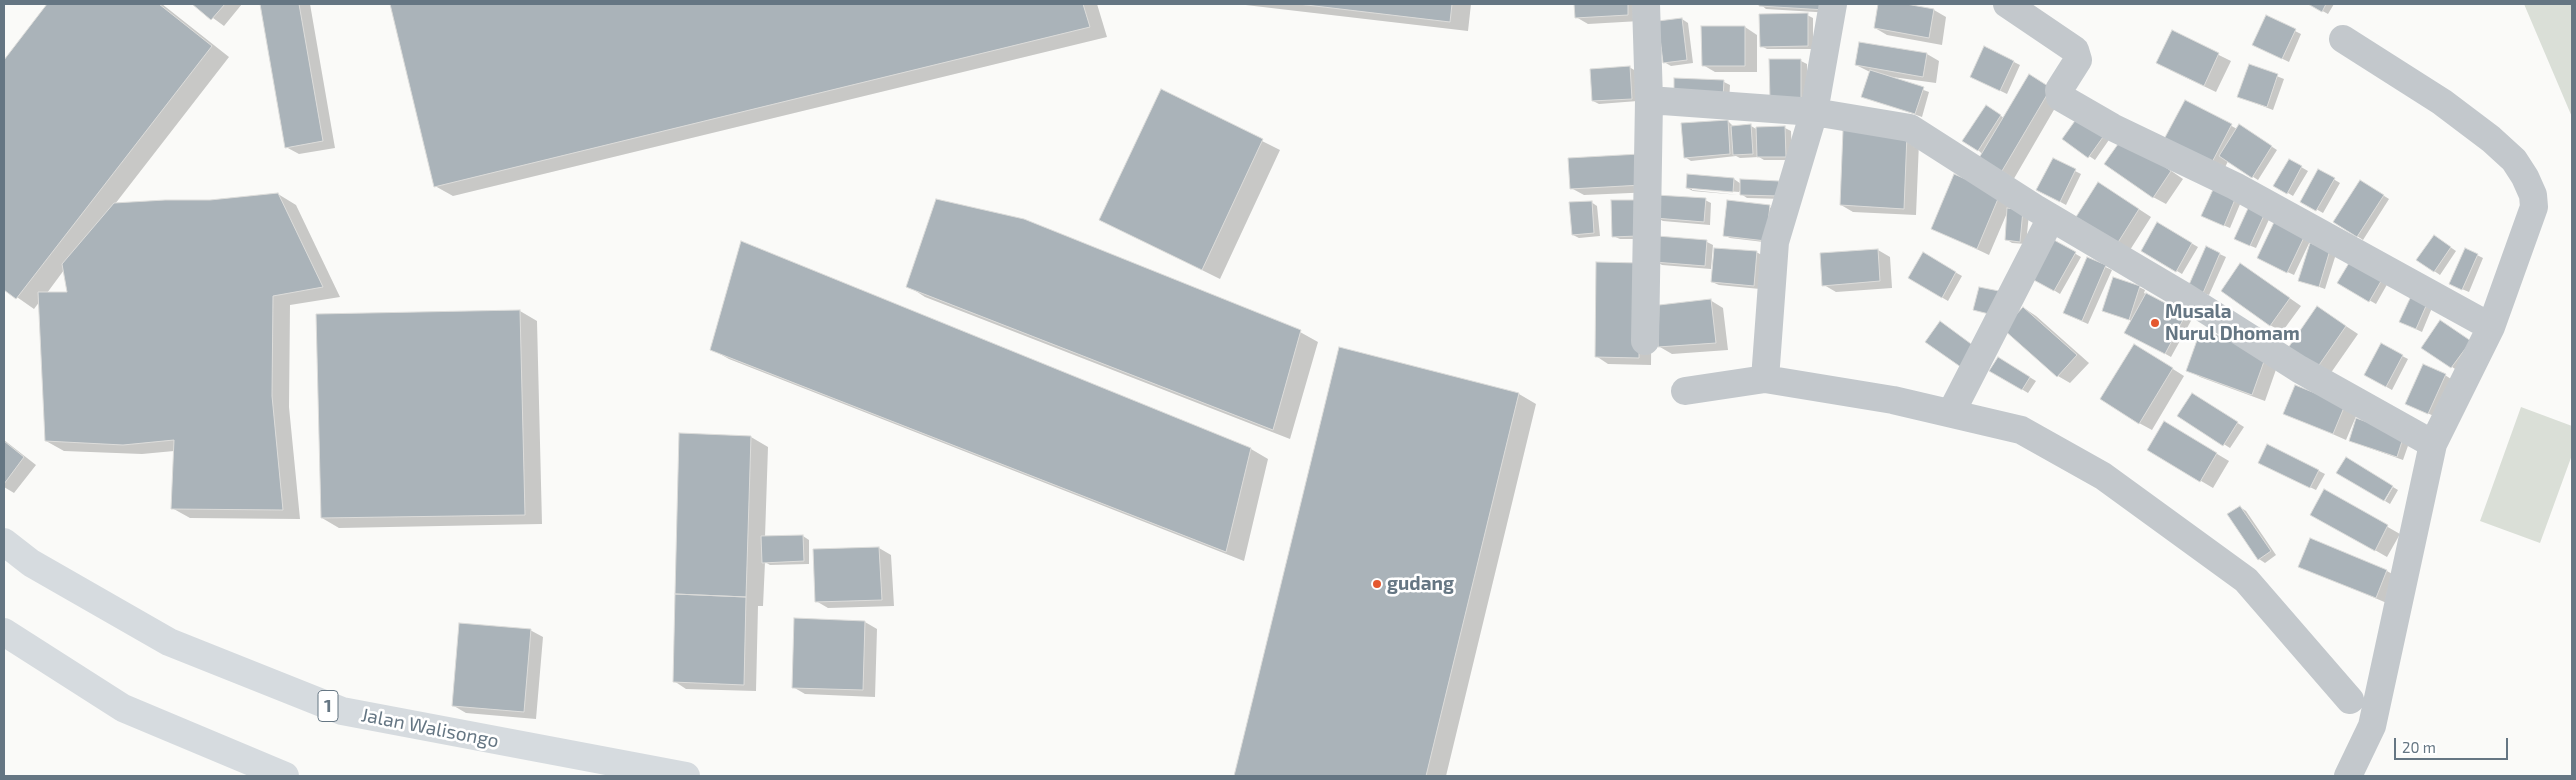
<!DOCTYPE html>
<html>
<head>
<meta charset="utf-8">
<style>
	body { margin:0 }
	#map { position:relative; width:2576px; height:780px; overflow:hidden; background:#fafaf8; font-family:"Exo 2",sans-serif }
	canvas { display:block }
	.frame { position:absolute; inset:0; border:5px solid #657683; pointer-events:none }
	.scale { position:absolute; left:2394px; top:738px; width:114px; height:22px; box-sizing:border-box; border:2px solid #657683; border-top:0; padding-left:6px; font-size:15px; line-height:18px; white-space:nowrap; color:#657683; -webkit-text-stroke:4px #fff; paint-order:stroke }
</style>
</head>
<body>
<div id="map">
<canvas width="2576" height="780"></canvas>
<div class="frame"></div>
<div class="scale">20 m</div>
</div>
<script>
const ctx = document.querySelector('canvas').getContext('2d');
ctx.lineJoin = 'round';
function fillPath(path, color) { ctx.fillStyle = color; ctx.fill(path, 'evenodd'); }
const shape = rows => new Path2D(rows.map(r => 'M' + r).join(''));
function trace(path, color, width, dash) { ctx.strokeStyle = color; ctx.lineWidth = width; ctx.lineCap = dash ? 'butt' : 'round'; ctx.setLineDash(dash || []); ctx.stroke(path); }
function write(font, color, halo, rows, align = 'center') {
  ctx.font = font + ' "Exo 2",sans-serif'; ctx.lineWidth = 5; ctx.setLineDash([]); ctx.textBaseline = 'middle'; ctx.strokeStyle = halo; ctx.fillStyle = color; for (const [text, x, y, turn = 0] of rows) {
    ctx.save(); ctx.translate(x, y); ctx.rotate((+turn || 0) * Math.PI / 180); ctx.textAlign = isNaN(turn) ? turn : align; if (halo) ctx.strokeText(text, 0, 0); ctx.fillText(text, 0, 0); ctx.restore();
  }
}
const green = shape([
	[2524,4,2572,4,2572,117],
	[2521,407,2572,426,2572,455,2540,543,2480,521]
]);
const shadow = shape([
	[49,4,162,4,229,57,115,204,210,201,278,194,296,205,340,297,290,305,289,407,300,519,190,518,172,508,174,451,142,454,64,451,46,441,40,301,34,309,4,288,4,62],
	[64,270,69,293,47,293],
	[194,4,242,4,224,26],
	[262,4,310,4,335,148,299,154,286,147],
	[391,4,1097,4,1107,37,453,196,435,186],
	[1237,4,1471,4,1468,31],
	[1575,4,1639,4,1640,21,1588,24,1576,17],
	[1760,4,1832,4,1832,13,1766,9],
	[1879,4,1899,4,1934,10,1946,17,1942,45,1887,35,1875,28],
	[2310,4,2334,4,2328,14],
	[1807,15,1813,18,1813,49,1767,49,1761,46],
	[1682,19,1688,23,1693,63,1671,66,1664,62],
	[1745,27,1757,35,1757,72,1715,72,1703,65],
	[2295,31,2301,34,2289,62,2260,48],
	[2172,32,2231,61,2216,92,2170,70],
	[1927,54,1939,61,1936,83,1885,76,1929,92,1922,117,1863,96,1870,72,1856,65],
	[1801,61,1807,64,1807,103,1777,103],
	[2014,62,2020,65,2007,94,1978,80],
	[2249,65,2284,79,2273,110,2239,97],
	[1629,67,1636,71,1638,101,1599,104,1593,101],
	[2029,76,2062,96,2012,182,1978,150,1992,110,2004,118],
	[1724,82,1730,85,1729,102,1681,100],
	[1162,91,1280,150,1220,279,1101,220],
	[2186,101,2237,129,2245,129,2277,150,2258,180,2228,161,2222,174,2176,150],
	[1728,121,1734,127,1751,126,1758,130,1785,128,1791,131,1792,160,1764,160,1759,157,1740,158,1736,156,1691,161,1685,157],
	[1845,132,1919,142,1916,215,1853,212,1841,205],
	[2113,134,2095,160,2064,139],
	[2135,146,2183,179,2166,204,2153,197],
	[1569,159,1654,192,1584,195,1571,188],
	[2053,160,2081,174,2066,205,2044,193],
	[2289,160,2308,171,2293,196,2275,185],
	[2318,170,2340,183,2323,213,2302,201],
	[1734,179,1741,184,1784,199,1747,198,1741,194,1741,189,1739,192,1692,188,1692,190,1739,195,1693,191,1687,188],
	[2099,183,2151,217,2130,250,2077,216],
	[2217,184,2243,197,2230,228,2209,219],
	[2367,185,2389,199,2363,240,2357,236],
	[2000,195,2012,202,2009,210,2029,214,2026,244,2012,243,2006,239,2007,213,1989,255,1932,228],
	[1705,200,1711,203,1710,225,1663,221,1657,218],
	[1636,201,1643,239,1620,239,1613,236],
	[1591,202,1597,206,1600,236,1579,238,1573,235],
	[2250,205,2271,215,2256,248,2241,242],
	[1769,207,1775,210,1772,243,1730,238,1724,235],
	[2278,218,2313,235,2294,275,2264,261],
	[2158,224,2198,247,2182,274,2142,250],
	[2440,240,2456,251,2440,275,2418,260],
	[1707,242,1713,245,1711,269,1662,265,1656,261],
	[2055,242,2081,257,2060,294,2034,278],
	[741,243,1251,449,1268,459,1244,561,729,359,711,349],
	[2311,245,2336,254,2325,289,2300,280],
	[2207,248,2226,257,2209,295,2196,290],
	[1878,250,1890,257,1892,288,1836,292,1824,285],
	[1756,252,1762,255,1760,289,1719,285,1712,282],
	[1923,254,1962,276,1948,301,1909,278],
	[2477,255,2483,258,2469,292,2457,287],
	[2088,259,2112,270,2088,324,2070,316],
	[2241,264,2301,306,2282,332,2270,325],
	[1652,272,1651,365,1608,364,1596,356],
	[2389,281,2376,304,2339,283],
	[908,286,1300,332,1318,342,1290,439,925,297],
	[2139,287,2145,290,2144,293,2192,319,2171,357,2126,332,2132,321,2103,310],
	[2413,293,2434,303,2422,332,2407,325],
	[1710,300,1723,308,1728,350,1672,354,1660,347],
	[2317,307,2358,334,2328,377,2316,370],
	[2024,308,2036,316,2089,363,2070,383,2058,376,2005,329],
	[520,311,537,321,542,524,339,528,322,518],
	[2381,345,2408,359,2392,390,2365,375],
	[2476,345,2458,371,2423,347],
	[1340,349,1519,394,1536,404,1446,776,1236,776],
	[2146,352,2184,376,2152,430,2139,423],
	[1998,358,2036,381,2028,393,1990,370],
	[2279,361,2265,401,2200,377,2188,370],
	[2445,375,2451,379,2434,416,2413,407],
	[2296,386,2357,414,2346,440,2285,413],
	[2198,398,2244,427,2230,448,2179,416],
	[2165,423,2229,461,2213,488,2149,450],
	[751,437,768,447,765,537,803,536,809,540,809,564,770,565,765,562,763,606,758,606,756,691,686,689,674,681],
	[4,440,36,465,14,493,4,487],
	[2410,440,2403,460,2350,441],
	[2268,445,2325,474,2316,490,2266,466],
	[2393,487,2398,490,2390,504,2385,501],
	[2325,491,2400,534,2387,557,2312,514],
	[2240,507,2246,511,2276,555,2265,563,2259,559],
	[879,548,891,555,894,606,828,608,816,601],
	[2300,566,2387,571,2399,578,2389,604],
	[865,622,877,629,875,697,805,694,793,687],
	[530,630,543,637,536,719,466,713,454,706]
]);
const building = shape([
	[47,4,159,4,212,46,16,299,4,290,4,60,47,4],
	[192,4,225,4,211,20,192,4],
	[260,4,299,4,323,141,285,148,260,4],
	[390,4,1083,4,1090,27,434,187,390,4],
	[1298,4,1452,4,1450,22,1298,4],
	[1574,4,1628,4,1628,15,1575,18,1574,4],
	[1759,4,1826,4,1826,10,1759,6,1759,4],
	[1878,4,1906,4,1934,9,1929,38,1874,28,1878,4],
	[2308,4,2326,4,2322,12,2308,4],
	[1808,13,1808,46,1760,47,1759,14,1808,13],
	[2266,15,2296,29,2282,59,2252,45,2266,15],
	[1682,18,1687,60,1663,63,1658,21,1682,18],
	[1701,26,1745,26,1745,66,1702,66,1701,26],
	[2172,30,2219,53,2204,86,2156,63,2172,30],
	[1859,42,1927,53,1923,77,1855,65,1859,42],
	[1984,46,2014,61,2000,91,1970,77,1984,46],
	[1769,59,1801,59,1801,100,1770,100,1769,59],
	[2249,64,2278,74,2267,107,2237,97,2249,64],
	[1630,66,1632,99,1592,101,1590,69,1630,66],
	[1870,70,1924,87,1915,114,1861,97,1870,70],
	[2029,74,2051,88,1999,176,1976,163,2029,74],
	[1674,78,1724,80,1723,99,1674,97,1674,78],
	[1161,89,1263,139,1202,270,1099,220,1161,89],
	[2185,100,2232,124,2209,168,2162,143,2185,100],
	[1986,105,2001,115,1978,151,1962,141,1986,105],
	[2082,111,2108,130,2088,158,2062,139,2082,111],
	[1728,120,1730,154,1684,158,1681,123,1728,120],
	[1751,124,1753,154,1733,155,1731,126,1751,124],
	[2239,124,2272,146,2252,178,2219,156,2239,124],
	[1785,126,1786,157,1757,157,1756,127,1785,126],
	[1843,130,1907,134,1904,209,1840,205,1843,130],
	[2123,137,2171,171,2153,198,2104,164,2123,137],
	[1640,154,1642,185,1570,189,1568,158,1640,154],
	[2053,158,2076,169,2060,202,2036,190,2053,158],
	[2289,159,2302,166,2287,194,2273,186,2289,159],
	[2318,169,2335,178,2316,211,2300,202,2318,169],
	[1687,174,1734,178,1733,192,1686,188,1687,174],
	[1954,174,2000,194,1977,249,1931,229,1954,174],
	[1740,179,1779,181,1778,196,1740,195,1740,179],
	[2360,180,2384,195,2357,237,2333,222,2360,180],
	[2098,182,2139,209,2117,244,2076,217,2098,182],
	[2216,183,2238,192,2224,226,2201,216,2216,183],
	[278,193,323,287,273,296,272,396,283,510,171,509,174,440,123,445,45,441,38,292,67,292,62,264,114,203,165,200,210,200,278,193],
	[1656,195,1706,198,1704,222,1655,218,1656,195],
	[936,199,1024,219,1301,330,1273,430,906,287,936,199],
	[1611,200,1636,200,1637,236,1612,237,1611,200],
	[1727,200,1770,205,1766,241,1723,236,1727,200],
	[1592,201,1594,233,1572,235,1569,202,1592,201],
	[2250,204,2266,211,2250,246,2234,239,2250,204],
	[2007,208,2023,210,2020,242,2005,240,2007,208],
	[2277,216,2307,231,2287,273,2257,258,2277,216],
	[2157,222,2192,243,2176,272,2141,251,2157,222],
	[2434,235,2451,247,2434,272,2416,260,2434,235],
	[1657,236,1707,240,1705,266,1654,262,1657,236],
	[2054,240,2076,252,2054,291,2032,279,2054,240],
	[741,241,1251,448,1226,552,710,350,741,241],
	[2310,243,2330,250,2319,287,2298,281,2310,243],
	[2206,246,2220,253,2203,293,2188,287,2206,246],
	[1714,248,1757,251,1754,286,1711,282,1714,248],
	[2465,248,2478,254,2462,290,2449,284,2465,248],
	[1878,249,1880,281,1822,286,1820,253,1878,249],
	[1923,252,1956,272,1942,298,1908,278,1923,252],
	[2087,257,2106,265,2082,321,2063,313,2087,257],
	[2352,258,2384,276,2369,302,2337,283,2352,258],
	[1596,262,1640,263,1639,358,1595,357,1596,262],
	[2240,263,2290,298,2270,326,2221,291,2240,263],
	[2113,277,2140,286,2129,320,2102,311,2113,277],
	[1979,287,1999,291,1993,315,1973,310,1979,287],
	[2413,292,2429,299,2416,329,2399,322,2413,292],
	[2146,293,2186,314,2165,354,2124,333,2146,293],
	[1711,299,1716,343,1658,347,1659,305,1711,299],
	[2317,306,2346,326,2315,371,2286,351,2317,306],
	[2023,307,2077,355,2057,377,2003,329,2023,307],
	[520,310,525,515,321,518,316,314,520,310],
	[2440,320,2471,341,2451,368,2421,348,2440,320],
	[1940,321,1982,352,1968,372,1925,342,1940,321],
	[2201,329,2267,353,2252,395,2186,371,2201,329],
	[2381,343,2403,355,2386,387,2364,375,2381,343],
	[2134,344,2173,368,2139,424,2100,399,2134,344],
	[1339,347,1519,393,1426,776,1234,776,1339,347],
	[1998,357,2030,377,2022,390,1989,371,1998,357],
	[2423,364,2446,374,2428,414,2405,404,2423,364],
	[2295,385,2345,405,2333,434,2283,414,2295,385],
	[2192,393,2238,422,2223,446,2177,416,2192,393],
	[2356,418,2404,435,2397,457,2349,441,2356,418],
	[2164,421,2217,453,2200,482,2147,450,2164,421],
	[679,433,751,436,746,597,675,594,679,433],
	[4,441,24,457,4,484,4,441],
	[2267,444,2319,470,2310,488,2258,463,2267,444],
	[2346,457,2393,486,2384,501,2336,473,2346,457],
	[2324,489,2388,525,2375,551,2310,515,2324,489],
	[2240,506,2271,551,2258,560,2227,514,2240,506],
	[803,535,804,561,762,563,761,536,803,535],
	[2310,538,2387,570,2376,598,2298,567,2310,538],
	[879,547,882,600,815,602,813,549,879,547],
	[675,594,746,597,744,685,673,682,675,594],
	[794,618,865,621,863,690,792,688,794,618],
	[459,623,531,629,524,712,452,706,459,623]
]);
const street = shape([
	[2007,4,2075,50,2078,60,2059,90,2060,97,2112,127,2235,186,2491,327],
	[2343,39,2442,102,2491,139,2514,160,2525,177,2533,195,2534,207,2491,327,2433,444,2372,726,2348,776],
	[1649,100,1814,112,1910,128,2035,208,2184,296,2299,369,2433,444],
	[1645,341,1649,100,1646,4],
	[1765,379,1775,242,1814,112,1833,4],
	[1685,391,1765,379,1893,400,2021,430,2103,476,2246,580,2350,700],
	[1951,413,2051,218]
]);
const highway = shape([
	[4,542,31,563,169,642,342,711,686,776],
	[4,632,123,708,285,776]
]);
const markers = [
	[2155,323,5,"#e4572e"],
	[1377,584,5,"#e4572e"]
];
const shields = [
	[328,706,20]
];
const shieldNames = [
	["1",328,706]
];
const poiNames = [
	["Musala",2165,312],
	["Nurul Dhomam",2165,334],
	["gudang",1387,584]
];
const streetNames = [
	["Jalan Walisongo",430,728,11]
];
fillPath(green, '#dadfd7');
fillPath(shadow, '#0003');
fillPath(building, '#aab3b9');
trace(building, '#dcdcda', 1);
trace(street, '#c3c8cc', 28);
trace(highway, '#d6dbdf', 28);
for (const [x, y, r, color] of markers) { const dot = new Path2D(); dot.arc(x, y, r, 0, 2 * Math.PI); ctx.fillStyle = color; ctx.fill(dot); trace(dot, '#fff', 2); }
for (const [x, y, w] of shields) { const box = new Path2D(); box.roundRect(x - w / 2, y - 15.5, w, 31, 4); ctx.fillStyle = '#fff'; ctx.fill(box); trace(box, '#657683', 1); }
write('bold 18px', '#657683', null, shieldNames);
write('bold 19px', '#657683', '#fff', poiNames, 'left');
write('19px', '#657683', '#fff', streetNames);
</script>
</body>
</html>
